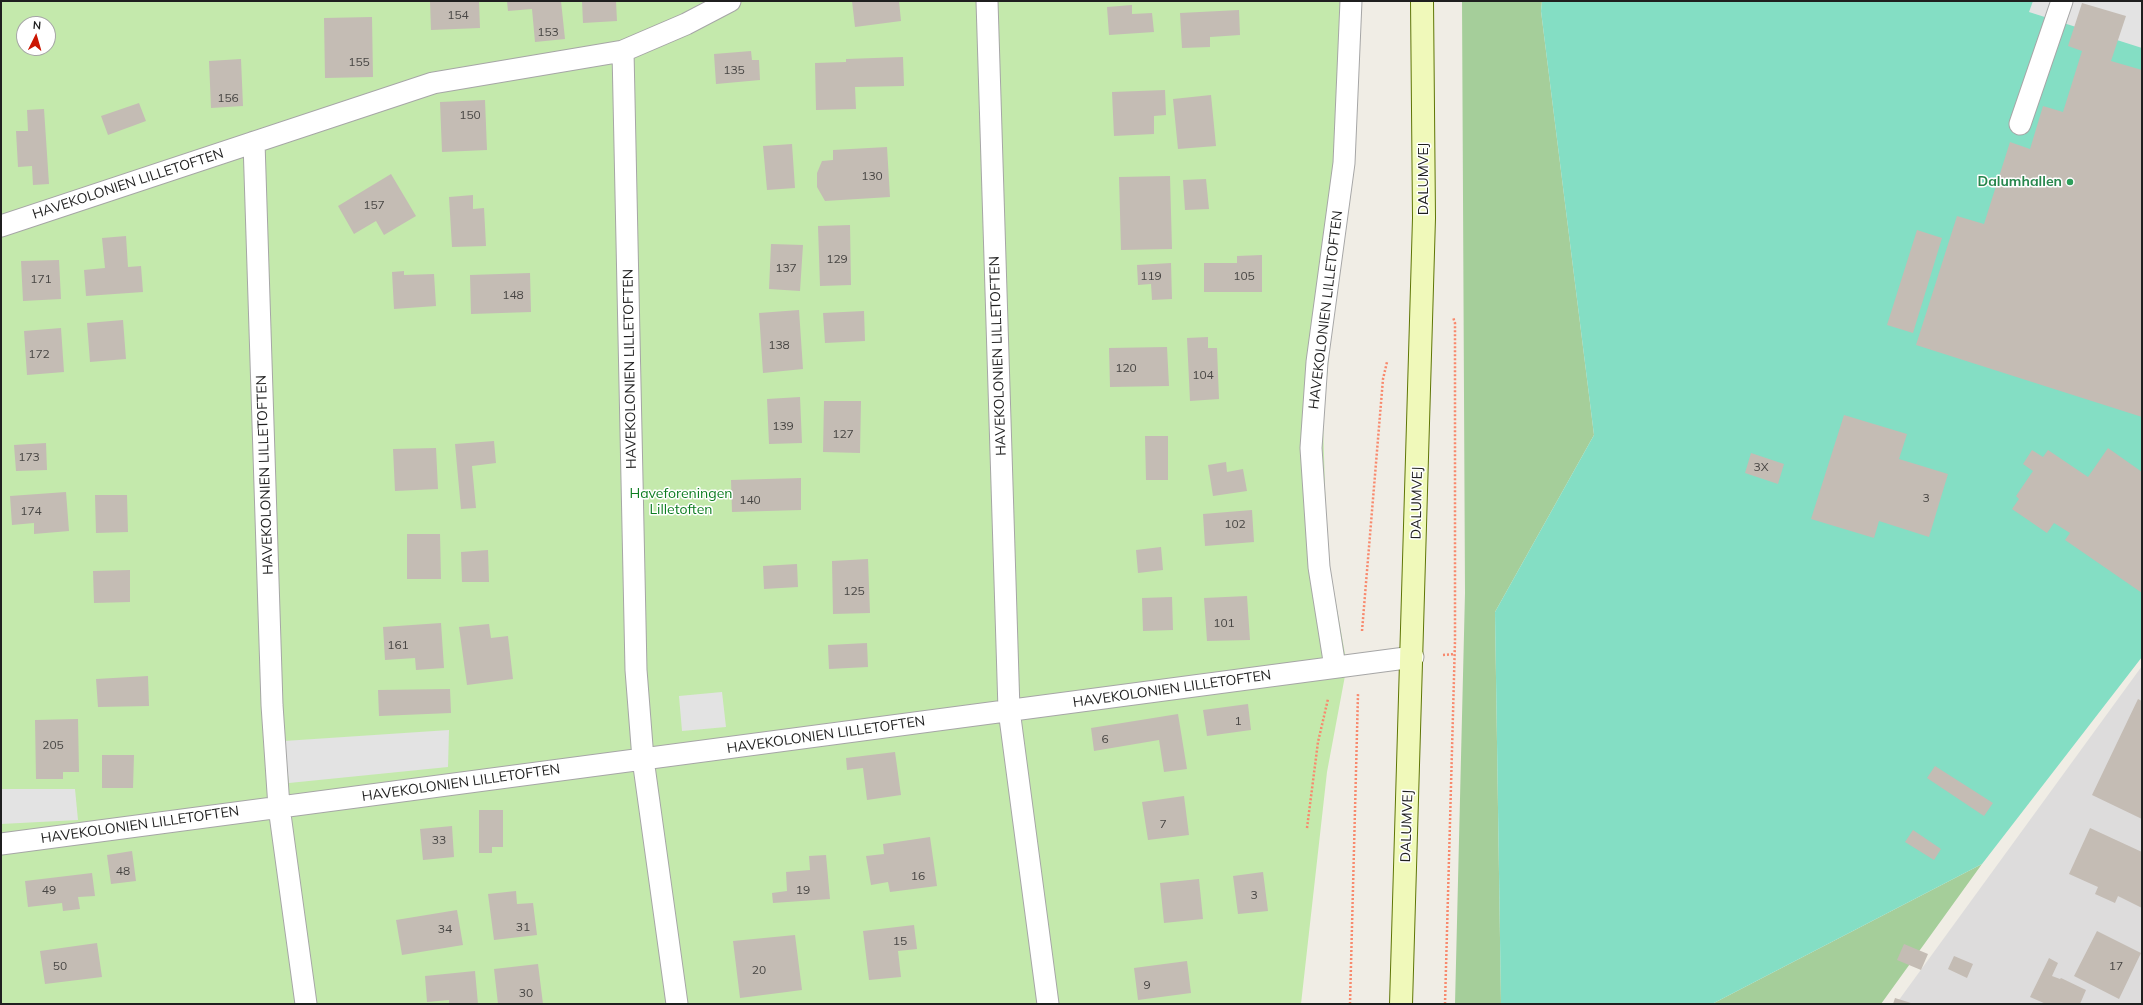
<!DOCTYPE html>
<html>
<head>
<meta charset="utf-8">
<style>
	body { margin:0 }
	#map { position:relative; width:2143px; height:1005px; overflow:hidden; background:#f0ede5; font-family:Mulish,sans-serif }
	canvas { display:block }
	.frame { position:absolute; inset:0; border:2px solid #1f1f1f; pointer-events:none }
	.north { position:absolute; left:16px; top:16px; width:40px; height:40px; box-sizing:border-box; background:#fff; border:1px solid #a5a5a5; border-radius:50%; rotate:5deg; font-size:11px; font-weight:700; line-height:16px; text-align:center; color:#1f1f1f }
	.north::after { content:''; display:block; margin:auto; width:14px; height:18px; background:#cb1602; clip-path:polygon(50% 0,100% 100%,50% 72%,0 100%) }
</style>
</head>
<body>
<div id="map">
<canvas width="2143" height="1005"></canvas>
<div class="frame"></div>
<div class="north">N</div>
</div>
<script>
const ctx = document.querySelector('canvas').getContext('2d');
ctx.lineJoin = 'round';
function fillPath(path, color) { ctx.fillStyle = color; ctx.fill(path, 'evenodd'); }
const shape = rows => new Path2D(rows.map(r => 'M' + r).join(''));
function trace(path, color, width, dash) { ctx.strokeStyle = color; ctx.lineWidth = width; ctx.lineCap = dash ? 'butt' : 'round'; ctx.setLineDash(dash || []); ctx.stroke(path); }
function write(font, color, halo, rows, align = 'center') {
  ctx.font = font + ' Mulish,sans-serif'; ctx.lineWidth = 3; ctx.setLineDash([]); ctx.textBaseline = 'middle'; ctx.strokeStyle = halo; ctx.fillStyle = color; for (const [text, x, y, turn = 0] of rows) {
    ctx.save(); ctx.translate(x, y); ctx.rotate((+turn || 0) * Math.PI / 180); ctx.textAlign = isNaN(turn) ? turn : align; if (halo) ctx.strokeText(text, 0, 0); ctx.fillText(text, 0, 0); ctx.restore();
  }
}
const residential = shape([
	[2142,666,2142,1004,1896,1004]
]);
const grass = shape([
	[1,1,1360,1,1323,423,1327,553,1347,665,1327,772,1301,1004,1,1004],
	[24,24,48,24,48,48,24,48]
]);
const forest = shape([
	[1462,1,1542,1,1541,11,1594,435,1495,612,1501,1004,1455,1004,1465,593],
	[1982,864,1881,1004,1712,1004]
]);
const pitch = shape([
	[1542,1,2142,1,2142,657,1982,864,1712,1004,1501,1004,1495,612,1594,435,1541,11]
]);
const parking = shape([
	[2033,1,2142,1,2142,48,2029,12],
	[722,692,726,727,682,731,679,696],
	[449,730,448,767,289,783,284,741],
	[1,789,75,789,78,820,1,824]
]);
const building = shape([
	[430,1,479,1,480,28,431,30],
	[507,1,561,1,565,39,535,42,532,9,508,11],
	[582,1,616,1,617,21,583,23],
	[852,1,899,1,901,21,855,27],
	[2082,3,2126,16,2111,61,2142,70,2142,417,1916,345,1957,216,1984,224,2010,142,2030,149,2043,106,2063,112,2082,51,2068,46],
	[1132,5,1132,14,1152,13,1154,32,1109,35,1107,7],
	[1239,10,1240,35,1210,37,1210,47,1182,48,1180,13],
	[372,17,373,77,325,78,324,18],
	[751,51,752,60,759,60,760,80,716,84,714,54],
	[903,57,904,86,855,87,856,109,816,110,815,63,846,62,846,59],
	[241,59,243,106,211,108,209,61],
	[1165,90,1166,115,1154,116,1154,134,1114,136,1112,92],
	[1211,95,1216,146,1178,149,1173,99],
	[485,100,487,150,442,152,440,102],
	[139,103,146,121,108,135,101,116],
	[44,109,49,184,33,185,32,166,18,167,16,131,28,131,27,110],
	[792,144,795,188,767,190,763,146],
	[887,147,890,197,825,201,817,187,817,173,822,161,833,160,833,150],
	[391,174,416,216,384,235,376,221,354,234,338,206],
	[1170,176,1172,249,1121,250,1119,177],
	[1206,179,1209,209,1185,210,1183,180],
	[473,195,473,209,484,208,486,246,452,247,449,197],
	[850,225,851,285,820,286,818,226],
	[1917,230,1942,238,1913,333,1887,325],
	[126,236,128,267,141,266,143,292,86,296,84,270,105,268,102,238],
	[771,244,803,245,800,291,769,289],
	[1262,255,1262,292,1204,292,1204,263,1237,263,1237,256],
	[59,260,61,299,23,301,21,261],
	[1171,263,1172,299,1152,300,1151,284,1138,285,1137,265],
	[404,271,404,275,434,274,436,306,394,309,392,272],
	[530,273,531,312,471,314,470,275],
	[799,310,803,369,763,373,759,313],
	[864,311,865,341,825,343,823,313],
	[123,320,126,359,90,362,87,323],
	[61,328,64,372,27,375,24,331],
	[1208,337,1208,348,1217,348,1219,399,1190,401,1187,338],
	[1167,347,1169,386,1110,387,1109,348],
	[800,397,802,443,769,444,767,399],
	[824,401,861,401,860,453,823,452],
	[1844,415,1907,434,1899,459,1948,474,1929,537,1879,521,1874,538,1811,519],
	[1145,436,1168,436,1168,480,1146,480],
	[494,441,496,463,472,466,476,508,461,509,455,444],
	[46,443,47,470,16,471,14,445],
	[436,448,438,489,395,491,393,449],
	[2108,448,2142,472,2142,593,2065,540,2070,533,2054,523,2047,533,2012,509,2019,499,2016,496,2033,471,2023,464,2032,450,2043,457,2048,450,2088,477],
	[1751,453,1784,464,1778,484,1745,473],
	[1226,462,1227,472,1243,469,1247,491,1213,496,1208,465],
	[801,478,801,510,732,512,731,480],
	[66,492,69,531,34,534,34,523,12,525,10,496],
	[95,495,127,495,128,532,96,533],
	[1252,510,1254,542,1205,546,1203,514],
	[407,534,440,534,441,579,407,579],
	[1161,547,1163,570,1138,573,1136,550],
	[488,550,489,582,462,582,461,552],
	[868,559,870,613,833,614,832,561],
	[797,564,798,587,764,589,763,566],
	[130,570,130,602,94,603,93,571],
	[1247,596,1250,640,1207,641,1204,598],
	[1172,597,1173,630,1143,631,1142,598],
	[441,623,444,668,416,670,415,658,385,660,383,627],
	[489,624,491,638,508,636,513,679,467,685,459,627],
	[867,643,868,667,829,669,828,645],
	[148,676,149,706,98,707,96,679],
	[450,689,451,713,379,716,378,690],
	[2138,699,2142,701,2142,819,2092,795],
	[1248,704,1251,730,1207,736,1203,710],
	[1178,714,1187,769,1164,772,1159,740,1094,751,1091,728],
	[78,719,79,772,63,772,63,779,36,779,35,720],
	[895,752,901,795,867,800,863,768,847,770,846,758],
	[102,755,134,755,133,788,102,788],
	[1935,766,1993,803,1984,816,1927,778],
	[1184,796,1189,835,1148,840,1142,802],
	[479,810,503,810,503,847,492,847,492,853,479,853],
	[452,826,454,857,423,860,420,829],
	[2090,828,2142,852,2142,908,2118,896,2115,903,2095,894,2098,887,2069,874],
	[1913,830,1941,849,1934,860,1905,842],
	[930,837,937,886,890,892,888,882,871,885,866,856,884,854,883,844],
	[132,851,136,881,111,884,107,855],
	[826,855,830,899,773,903,772,893,787,891,786,872,810,870,809,856],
	[1263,872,1268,911,1238,914,1233,876],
	[92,873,95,896,78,897,80,909,63,911,62,903,28,907,25,881],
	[1199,879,1203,919,1164,923,1160,883],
	[516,891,517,904,533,903,537,935,494,940,488,894],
	[457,910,463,945,402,955,396,920],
	[914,925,917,949,898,951,901,977,869,980,863,931],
	[2097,931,2141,953,2119,999,2074,976],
	[795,935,802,990,740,998,733,941],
	[97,943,102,977,45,984,40,951],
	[1904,944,1928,954,1921,970,1897,960],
	[1954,956,1973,964,1967,978,1948,969],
	[2049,958,2058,963,2052,976,2060,979,2061,978,2086,990,2080,1004,2046,1004,2030,997],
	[1187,961,1191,993,1138,1000,1134,968],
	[538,964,543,1004,498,1004,494,969],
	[475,971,478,1004,449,1004,449,1000,427,1002,425,976],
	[1895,998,1911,1003,1910,1004,1893,1004]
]);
const path = shape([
	[1362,631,1383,379,1387,362],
	[1443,655,1455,654],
	[1307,828,1318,742,1328,699],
	[1350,1004,1358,694],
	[1445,1004,1455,641,1455,323,1453,317]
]);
const lane = shape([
	[987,1,1009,710,1048,1004],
	[623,51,636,670,643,759,677,1004],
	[2020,124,2062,1],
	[254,142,272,705,279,807,306,1004],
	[1,226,433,83,623,51,686,24,730,1],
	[1335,667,1319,567,1311,448,1317,362,1344,163,1351,1],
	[1,844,1413,657]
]);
const secondary = shape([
	[1401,1004,1424,218,1422,1]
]);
const markers = [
	[2070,182,4,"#2e9e5b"]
];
const numberNames = [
	["154",458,15],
	["153",548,32],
	["155",359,62],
	["135",734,70],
	["156",228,98],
	["150",470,115],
	["130",872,176],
	["157",374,205],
	["129",837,259],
	["137",786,268],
	["119",1151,276],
	["105",1244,276],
	["171",41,279],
	["148",513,295],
	["138",779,345],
	["172",39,354],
	["120",1126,368],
	["104",1203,375],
	["139",783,426],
	["127",843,434],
	["173",29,457],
	["3X",1761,467],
	["3",1926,498],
	["140",750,500],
	["174",31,511],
	["102",1235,524],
	["125",854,591],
	["101",1224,623],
	["161",398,645],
	["1",1238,721],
	["6",1105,739],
	["205",53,745],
	["7",1163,824],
	["33",439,840],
	["48",123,871],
	["16",918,876],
	["49",49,890],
	["19",803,890],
	["3",1254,895],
	["31",523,927],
	["34",445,929],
	["15",900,941],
	["50",60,966],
	["17",2116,966],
	["20",759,970],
	["9",1147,985],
	["30",526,993]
];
const streetNames = [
	["DALUMVEJ",1424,179,-90],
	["HAVEKOLONIEN LILLETOFTEN",128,184,-18],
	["HAVEKOLONIEN LILLETOFTEN",1326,310,-83],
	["HAVEKOLONIEN LILLETOFTEN",998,356,-92],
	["HAVEKOLONIEN LILLETOFTEN",630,369,-91],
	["HAVEKOLONIEN LILLETOFTEN",265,475,-92],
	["DALUMVEJ",1417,503,-89],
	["HAVEKOLONIEN LILLETOFTEN",1172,689,-8],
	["HAVEKOLONIEN LILLETOFTEN",826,735,-8],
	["HAVEKOLONIEN LILLETOFTEN",461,783,-8],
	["HAVEKOLONIEN LILLETOFTEN",140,825,-8],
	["DALUMVEJ",1407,826,-88]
];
const leisureNames = [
	["Dalumhallen",2062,182]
];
const parkNames = [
	["Haveforeningen",681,494],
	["Lilletoften",681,510]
];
fillPath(residential, '#dddcdc');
fillPath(grass, '#c4e9ac');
fillPath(forest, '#a5ce9a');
fillPath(pitch, '#84dec4');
fillPath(parking, '#e3e3e3');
fillPath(building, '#c4bcb4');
trace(lane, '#a6a6a6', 23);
trace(secondary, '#5f7606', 24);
trace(path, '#f8896d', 2.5, [2, 2]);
trace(lane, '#fff', 21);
trace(secondary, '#f0f9ba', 22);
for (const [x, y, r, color] of markers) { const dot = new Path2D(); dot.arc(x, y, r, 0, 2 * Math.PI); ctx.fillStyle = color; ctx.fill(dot); trace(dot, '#fff', 1.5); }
write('12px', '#484644', null, numberNames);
write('14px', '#1f1f1f', '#fff', streetNames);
write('bold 14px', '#27864d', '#fff', leisureNames, 'right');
write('14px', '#0d7d21', '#fff', parkNames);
</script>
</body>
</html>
